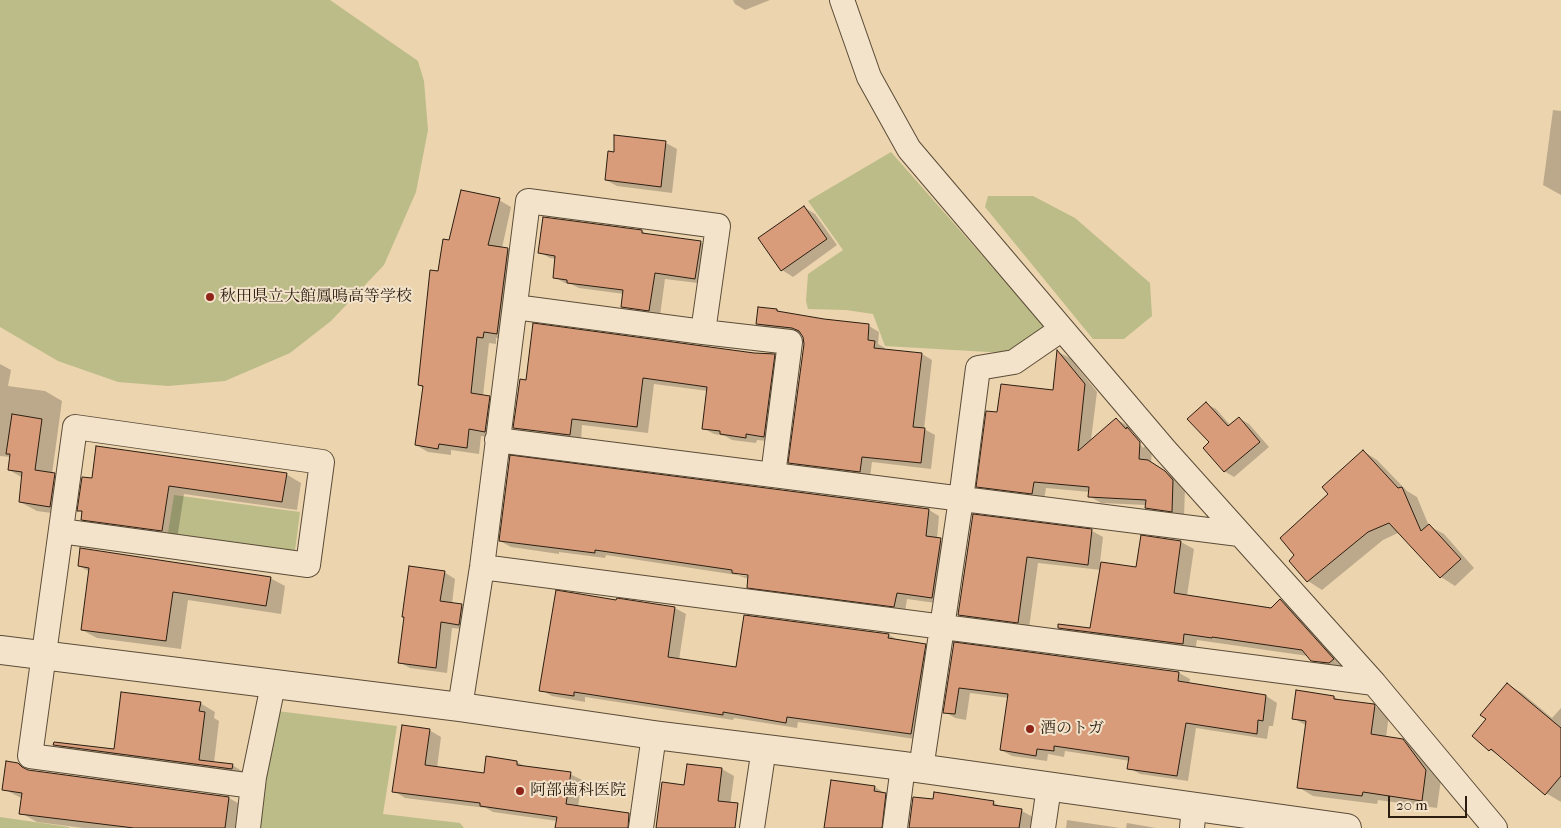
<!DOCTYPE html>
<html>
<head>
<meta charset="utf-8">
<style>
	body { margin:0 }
	#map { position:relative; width:1561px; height:828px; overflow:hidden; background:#ecd4ae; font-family:"IM FELL French Canon",serif }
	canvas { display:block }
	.scale { position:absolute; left:1388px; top:796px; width:79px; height:22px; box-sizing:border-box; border:2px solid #2b1e11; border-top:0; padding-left:6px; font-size:15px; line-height:18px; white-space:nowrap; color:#2b1e11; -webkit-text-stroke:4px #f3e3ca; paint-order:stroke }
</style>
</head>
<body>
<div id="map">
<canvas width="1561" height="828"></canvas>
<div class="scale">20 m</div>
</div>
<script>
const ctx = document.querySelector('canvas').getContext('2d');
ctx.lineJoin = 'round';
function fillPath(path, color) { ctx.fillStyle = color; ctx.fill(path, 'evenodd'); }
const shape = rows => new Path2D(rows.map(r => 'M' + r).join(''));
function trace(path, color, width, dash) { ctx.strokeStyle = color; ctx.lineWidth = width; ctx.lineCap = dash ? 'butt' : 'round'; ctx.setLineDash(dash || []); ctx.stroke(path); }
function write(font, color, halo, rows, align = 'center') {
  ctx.font = font + ' "IM FELL French Canon","Noto Serif JP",serif'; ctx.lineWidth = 4; ctx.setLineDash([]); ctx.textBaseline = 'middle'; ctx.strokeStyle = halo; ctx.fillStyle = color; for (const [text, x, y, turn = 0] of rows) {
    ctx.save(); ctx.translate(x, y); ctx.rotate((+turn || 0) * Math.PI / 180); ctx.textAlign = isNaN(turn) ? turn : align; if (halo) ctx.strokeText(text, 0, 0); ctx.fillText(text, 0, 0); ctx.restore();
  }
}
const green = shape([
	[0,0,330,0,418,61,424,81,428,130,416,192,384,265,331,321,290,353,225,381,168,386,118,382,58,361,0,327],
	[891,152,1045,327,1006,353,885,346,873,314,846,310,808,309,806,301,808,274,843,250,808,201],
	[988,196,1033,196,1075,218,1150,283,1152,316,1124,339,1093,339,985,207],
	[174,495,300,512,295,551,168,533],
	[277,711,397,726,383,814,460,823,464,828,259,828],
	[0,817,69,827,69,828,0,828]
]);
const shadow = shape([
	[733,0,770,0,745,10,735,4],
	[1553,110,1561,111,1561,195,1543,185],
	[666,143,677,149,672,193,617,186,606,180,616,153],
	[499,200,511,207,502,248,508,249,520,256,510,340,496,338,496,344,489,343,483,396,489,397,502,404,497,438,481,436,479,454,451,450,451,455,428,452,416,445,424,388,419,385,440,273,450,241],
	[804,207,815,214,837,245,793,277,782,270],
	[642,231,648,235,700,242,711,248,706,284,665,279,660,316,633,313,622,307,624,294,579,288,571,284,565,283,554,277,556,259,550,258,539,252],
	[777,310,782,313,824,321,869,326,879,332,878,344,885,348,885,350,922,354,932,360,924,429,935,435,931,469,872,462,870,477,800,468,790,462,805,344,802,334,768,330,758,324],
	[1058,352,1070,358,1097,392,1091,440,1116,419,1128,426,1132,431,1127,428,1143,448,1145,446,1133,432,1140,436,1152,450,1151,463,1177,479,1185,488,1184,518,1158,515,1146,508,1146,505,1101,503,1089,496,1090,492,1046,488,1044,500,990,493,978,486,999,414,1054,391],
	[754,354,774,355,785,362,775,442,757,440,756,443,732,440,725,436,714,434,703,428,708,391,654,384,648,433,582,425,581,441,526,434,515,428,527,381],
	[0,364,11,370,8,386,45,391,62,401,52,474,71,484,66,515,37,511,20,502,23,478,9,470,11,457,0,456],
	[1206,404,1216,409,1231,426,1239,418,1249,424,1269,447,1234,477,1224,471,1211,443],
	[1363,451,1377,460,1407,491,1417,497,1429,526,1444,534,1474,568,1455,586,1441,577,1400,532,1383,540,1322,590,1308,581,1330,494],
	[286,474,301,483,297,510,184,494,177,539,98,528,82,519,83,513,79,510,83,478],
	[929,510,939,516,937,539,952,546,943,604,907,599,905,612,759,593,749,587,749,579,737,575,606,555,605,558,559,552,559,554,511,547,500,541],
	[735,572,754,575,754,577,738,575],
	[974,516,1092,531,1103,537,1100,563,1137,569,1142,537,1181,542,1194,549,1187,596,1271,609,1280,601,1293,608,1346,667,1342,670,1325,668,1312,660,1308,656,1197,640,1195,651,1072,635,1059,627,1091,629,1101,570,1038,563,1029,628,970,621,959,614],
	[79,566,270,578,285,586,281,614,188,600,181,649,97,638,82,630,90,572],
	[444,572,455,579,452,604,462,605,473,612,470,630,452,628,447,673,410,668,399,662],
	[618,600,675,608,686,614,679,660,737,668,745,616,889,635,900,641,925,645,936,652,922,740,798,722,797,728,734,718,733,720,585,697,585,702,552,696,541,690],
	[955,644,1179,673,1190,679,1189,684,1266,696,1277,703,1273,726,1269,726,1267,739,1196,728,1188,781,1140,774,1129,768,1130,761,1065,751,1064,757,1048,754,1047,761,1012,756,1001,750,1009,698,970,693,966,720,955,718,945,712],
	[1507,684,1522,693,1552,718,1561,708,1561,802,1546,793,1502,757,1490,750,1473,736,1488,719],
	[1334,697,1341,701,1373,705,1389,714,1386,738,1402,740,1418,749,1441,779,1437,808,1378,800,1377,804,1313,796,1298,787,1307,726,1293,718],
	[200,703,215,712,214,718,219,721,214,763,232,765,247,774,69,753,55,745,115,750],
	[429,730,441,737,437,768,485,774,517,762,526,767,570,774,582,780,578,807,629,814,640,821,640,828,557,828,557,821,493,812,486,808,405,798,394,791],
	[18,764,30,771,229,798,245,807,242,828,83,828,37,822,21,813,23,799,4,789],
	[688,765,722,769,734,776,730,806,734,828,656,828,685,786],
	[875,787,897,801,893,828,825,828],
	[993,802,1003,808,1022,811,1033,817,1031,828,910,828],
	[1067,820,1120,828,1066,828],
	[1127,823,1156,828,1126,828]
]);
const building = shape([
	[614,135,666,141,661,187,605,180,608,151,614,152,614,135],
	[461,190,500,198,488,245,508,248,497,334,484,332,483,338,477,337,471,393,490,396,485,432,469,429,467,448,439,444,438,449,415,445,423,386,418,385,430,270,438,271,443,239,449,240,461,190],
	[804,206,827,239,781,271,758,238,804,206],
	[543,217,642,230,642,233,701,241,695,279,655,273,649,311,621,307,623,290,567,283,567,280,553,278,555,256,538,253,543,217],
	[758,307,777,309,777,311,824,319,869,324,868,340,875,341,874,348,922,353,913,427,925,428,921,463,862,457,860,472,788,463,804,344,803,337,799,331,792,328,756,324,758,307],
	[533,323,754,353,775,354,764,437,746,434,746,438,720,434,720,431,702,429,707,387,643,378,637,427,572,419,570,435,513,428,520,379,526,380,533,323],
	[1057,350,1085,384,1078,451,1116,418,1126,429,1127,427,1140,442,1139,459,1148,460,1165,471,1173,480,1172,512,1145,508,1146,500,1088,497,1089,487,1034,482,1032,494,976,487,986,411,997,412,1001,384,1053,390,1057,350],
	[1206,402,1228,426,1239,417,1260,442,1224,472,1203,448,1209,442,1187,419,1206,402],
	[12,414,42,419,35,470,55,473,50,507,19,502,22,472,8,470,10,454,6,454,12,414],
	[96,446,287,473,282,502,169,486,162,531,81,520,82,511,77,511,82,477,92,478,96,446],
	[1363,450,1398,488,1402,487,1421,531,1429,524,1461,559,1440,578,1389,523,1368,532,1307,582,1289,561,1294,555,1280,538,1328,494,1322,487,1363,450],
	[510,455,929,509,926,536,941,538,932,598,897,593,894,607,747,588,748,575,732,573,732,570,595,550,595,553,499,541,510,455],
	[973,514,1092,529,1088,565,1027,557,1018,623,958,615,973,514],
	[1141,535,1181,541,1174,593,1271,608,1280,599,1334,659,1329,663,1311,661,1302,650,1212,637,1212,638,1184,634,1183,644,1058,628,1058,624,1090,628,1101,562,1136,567,1141,535],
	[80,548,271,577,266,606,173,592,166,641,81,630,89,568,78,566,80,548],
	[409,566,445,571,440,601,462,604,459,625,441,622,436,668,398,663,404,617,402,617,409,566],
	[556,590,616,600,617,598,675,607,668,657,736,667,744,615,889,634,888,638,926,644,911,734,787,717,786,723,723,712,723,715,574,692,574,696,539,691,556,590],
	[954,642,1179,672,1178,681,1266,695,1263,721,1258,720,1257,734,1186,723,1177,776,1127,769,1129,757,1054,746,1054,751,1037,749,1036,756,1000,750,1008,694,959,688,955,714,943,713,954,642],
	[1507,683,1561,728,1561,776,1545,795,1491,749,1489,751,1472,736,1486,719,1480,715,1507,683],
	[1296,690,1334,696,1334,699,1374,704,1375,705,1371,734,1403,739,1426,770,1422,801,1363,792,1362,796,1297,788,1306,721,1292,719,1296,690],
	[121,692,201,702,199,711,205,712,199,760,233,764,232,769,53,745,54,742,114,749,121,692],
	[402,725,430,729,425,765,484,773,486,756,517,761,517,765,571,772,566,804,629,813,628,828,555,828,557,817,480,806,480,803,392,792,402,725],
	[6,761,18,763,22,767,28,770,229,797,225,828,134,828,19,814,22,793,2,790,6,761],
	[687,764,722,768,718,801,738,803,735,828,656,828,662,782,684,785,687,764],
	[831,780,875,786,874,791,886,793,882,828,824,828,831,780],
	[934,792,994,801,993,805,1022,809,1019,828,909,828,913,797,933,799,934,792]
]);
const minor = shape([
	[842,0,869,77,909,149,1165,450,1374,683,1495,828],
	[515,307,703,332],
	[497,440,1239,534],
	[61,531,308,565,322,462,75,427,30,756,253,786],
	[482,567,1374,683],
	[460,707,482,567,528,201,718,226,703,332,790,342,773,475],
	[921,769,961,499,978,368,1014,362,1062,329],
	[248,828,254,777,273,685],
	[641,828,654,735],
	[752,828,764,748],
	[895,828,903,766],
	[1043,828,1049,787],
	[1192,828,1194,807]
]);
const tertiary = shape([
	[0,650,460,707,654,735,903,766,1347,828]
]);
const markers = [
	[210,297,5,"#8f2418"],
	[1030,729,5,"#8f2418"],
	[520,791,5,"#8f2418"]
];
const poiNames = [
	["秋田県立大館鳳鳴高等学校",220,297],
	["酒のトガ",1040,729],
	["阿部歯科医院",530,791]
];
fillPath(green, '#bbbc88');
fillPath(shadow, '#0003');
fillPath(building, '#d89c7b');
trace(building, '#2b1e11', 1);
trace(minor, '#5b4c38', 26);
trace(tertiary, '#5b4c38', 30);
trace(minor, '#f3e3ca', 24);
trace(tertiary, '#f3e3ca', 28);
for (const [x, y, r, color] of markers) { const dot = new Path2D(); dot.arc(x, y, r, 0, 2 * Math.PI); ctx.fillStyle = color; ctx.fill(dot); trace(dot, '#f3e3ca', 2); }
write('16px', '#2b1e11', '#f3e3ca', poiNames, 'left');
</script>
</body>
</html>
